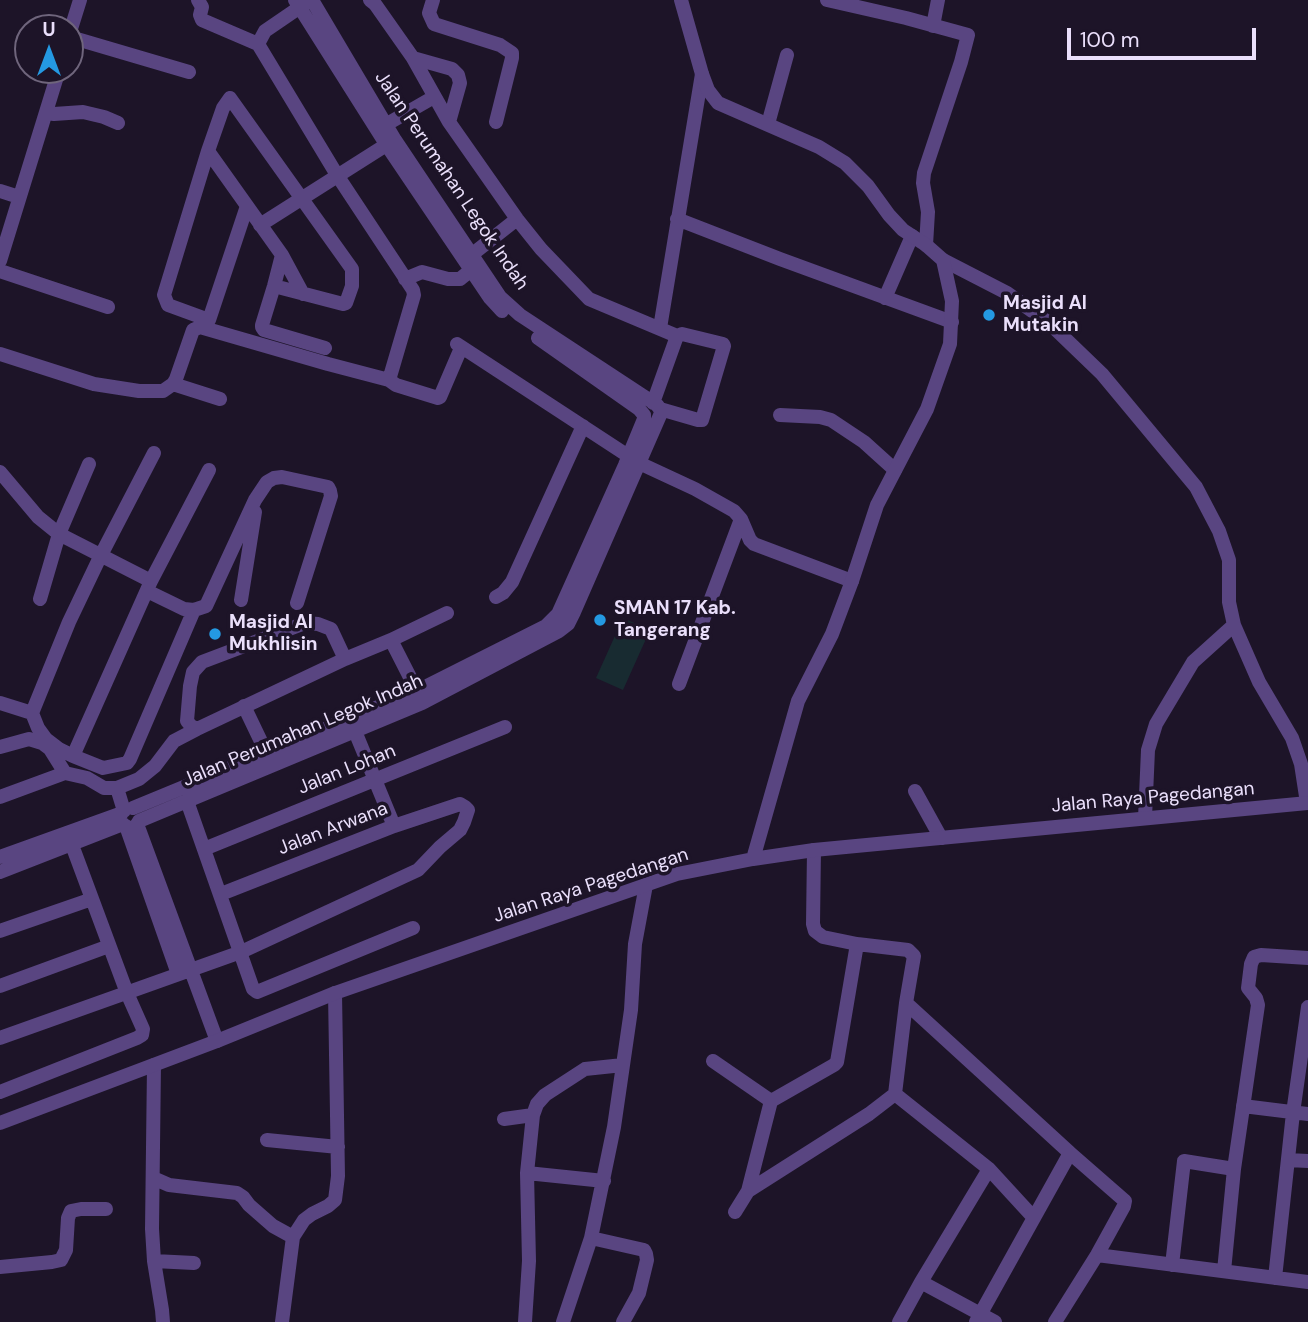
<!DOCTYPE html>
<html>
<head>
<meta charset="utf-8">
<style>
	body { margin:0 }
	#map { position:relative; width:1308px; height:1322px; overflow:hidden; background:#1d1428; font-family:"DM Sans",sans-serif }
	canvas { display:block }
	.north { position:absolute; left:14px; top:14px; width:70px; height:70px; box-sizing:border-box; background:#1d1428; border:2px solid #6f657c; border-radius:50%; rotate:0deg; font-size:19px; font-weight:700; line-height:28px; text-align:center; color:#eadffb }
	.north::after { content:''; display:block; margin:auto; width:24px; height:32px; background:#2499e2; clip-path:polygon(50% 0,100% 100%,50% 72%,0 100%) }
	.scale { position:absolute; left:1067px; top:28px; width:189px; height:32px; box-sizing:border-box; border:4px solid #eadffb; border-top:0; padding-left:9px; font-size:21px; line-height:24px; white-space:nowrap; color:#eadffb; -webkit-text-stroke:5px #1d1428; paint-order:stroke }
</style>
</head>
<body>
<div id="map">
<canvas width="1308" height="1322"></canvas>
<div class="north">U</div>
<div class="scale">100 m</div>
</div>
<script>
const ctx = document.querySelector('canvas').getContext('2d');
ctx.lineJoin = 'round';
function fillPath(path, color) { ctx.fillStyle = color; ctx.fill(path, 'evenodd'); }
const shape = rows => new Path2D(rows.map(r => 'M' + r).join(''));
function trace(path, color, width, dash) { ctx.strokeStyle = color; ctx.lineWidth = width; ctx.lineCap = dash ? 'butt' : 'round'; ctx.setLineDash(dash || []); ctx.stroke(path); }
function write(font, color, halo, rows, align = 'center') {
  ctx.font = font + ' "DM Sans",sans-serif'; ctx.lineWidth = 7; ctx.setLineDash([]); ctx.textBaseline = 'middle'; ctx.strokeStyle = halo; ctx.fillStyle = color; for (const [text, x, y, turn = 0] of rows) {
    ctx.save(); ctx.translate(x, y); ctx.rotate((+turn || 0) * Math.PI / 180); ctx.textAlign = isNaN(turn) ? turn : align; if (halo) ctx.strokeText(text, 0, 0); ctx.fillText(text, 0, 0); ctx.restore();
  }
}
const green = shape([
	[623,618,650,630,623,690,596,678]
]);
const minor = shape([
	[198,0,202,7,200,15,202,20,258,44,337,175,413,290,414,295,389,380],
	[295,0,386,144,490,298,502,311],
	[370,0,375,4,413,58,449,122,517,219,541,249,589,299,677,336,682,334,723,344,724,346,702,420,698,420,660,409],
	[433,0,429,13,434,24,500,45,512,53,512,58,496,122],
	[827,0,906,18,968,35,961,62,924,173,923,183,928,212,926,245],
	[933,26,938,0],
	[70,32,80,0],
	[70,37,189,72],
	[258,44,265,31,306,3],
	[413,58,452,69,458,75,460,83,449,122],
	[46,113,54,114,83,112,104,117,118,123],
	[387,124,434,97],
	[768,124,787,55],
	[208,151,282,255,303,294],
	[0,191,19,197],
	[247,206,209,320,168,305,164,295,208,151,223,108,230,98,352,269,352,286,346,303,343,304,274,286],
	[677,219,780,259,952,322],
	[260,225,394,140],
	[282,255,274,286,262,325,262,327,264,330,325,348],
	[465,260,517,219],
	[943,260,1007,293,1049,323,1102,374,1196,487,1219,531,1229,560,1229,602,1234,625,1259,682,1292,738,1301,764,1307,803],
	[0,261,59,70],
	[0,271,108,307],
	[405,279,422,272,448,279,460,279,471,270],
	[885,298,912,236],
	[660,328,702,74],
	[457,344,639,463,695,489,734,511,741,519,750,540,754,544,852,581],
	[0,354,94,384,139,391,163,391,173,384,176,379,193,330,200,327,328,364,389,380,396,385,438,398,440,397,461,348],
	[173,384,220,399],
	[653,403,677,336],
	[780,415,820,417,831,420,864,442,895,470],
	[0,472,38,517,59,534,151,581],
	[147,591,184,609,194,610,206,606,255,500,267,482,274,478,282,477,328,487,330,491,331,496,297,603],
	[496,597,503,593,512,582,583,426],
	[40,599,59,534,89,464],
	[241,600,255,512],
	[391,640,417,691],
	[345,659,331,629,318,624,305,623,202,662,193,672,190,686,187,721,191,726,197,729,345,659,391,640,447,613],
	[679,684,741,519],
	[0,703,32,713,38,728,46,739,59,749,73,756,151,581,209,470],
	[244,706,267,754],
	[32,713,69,622,100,557,154,453],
	[352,724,394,826],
	[0,747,29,739,42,743,50,749,65,773],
	[73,756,103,768,127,763,130,759,194,610],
	[117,788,139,779,155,766,174,741,197,729],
	[915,791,941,838],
	[0,797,65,773,87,778,104,788,117,788,124,811],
	[187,801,253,989,257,992,413,928],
	[133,808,417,691,546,626,558,614,625,465,644,419,644,415,639,409,538,338],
	[1145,818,1148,750,1156,724,1193,662,1234,625],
	[139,821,422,703,559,631,568,624,574,612,661,413,660,409,657,405,520,315,500,297,395,140,312,0],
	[137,824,217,1041],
	[126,826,178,974],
	[204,849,505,727],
	[0,857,122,813],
	[0,872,123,824],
	[0,931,92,899],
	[0,986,109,946],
	[906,1003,1070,1153,1125,1201,1124,1206,1097,1255,1055,1322],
	[0,1038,241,952,418,870,440,847,460,830,464,822,468,810,465,807,460,804,394,826,221,894],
	[713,1061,771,1101],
	[154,1065,152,1229,154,1261,162,1310,163,1322],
	[0,1092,137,1038,142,1035,143,1029,127,993,72,845],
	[895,1094,989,1169,1034,1218],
	[1243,1106,1308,1114],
	[504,1119,533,1115],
	[267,1140,338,1147],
	[1288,1160,1308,1161],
	[527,1173,604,1181],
	[153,1178,169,1185,237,1193,243,1197,249,1205,273,1226,293,1237],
	[748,1191,869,1114,895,1094,906,1003,914,956,908,950,857,944,823,937,815,931,813,924,814,850],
	[735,1212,748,1191,771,1101,834,1065,837,1062,857,944],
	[591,1238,644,1250,646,1254,647,1260,639,1293,623,1322],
	[1097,1255,1308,1282],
	[154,1261,194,1263],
	[1172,1265,1184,1161,1234,1169],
	[0,1267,52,1262,61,1260,66,1250,68,1218,71,1211,81,1209,106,1209],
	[1224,1271,1234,1169,1258,1005,1256,998,1248,988,1251,964,1254,957,1261,955,1308,958],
	[1275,1278,1293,1113,1308,1007],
	[921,1282,995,1322],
	[282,1322,293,1237,304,1220,312,1214,328,1206,335,1200,338,1176,335,993],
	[525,1322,529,1261,527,1173,533,1115,537,1104,545,1095,585,1069,623,1065],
	[563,1322,591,1238,614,1127,631,1010,635,944,646,885],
	[899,1322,921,1282,989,1169],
	[976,1322,1070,1153]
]);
const tertiary = shape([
	[681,0,702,74,708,90,718,103,819,147,845,163,868,186,889,215,903,230,926,245,943,260,952,301,950,344,927,409,877,505,852,581,832,634,798,701,753,859],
	[0,1123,217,1041,335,993,677,874,753,859,814,850,1308,803]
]);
const markers = [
	[989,315,7,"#2499e2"],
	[600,620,7,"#2499e2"],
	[215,634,7,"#2499e2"]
];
const streetNames = [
	["Jalan Perumahan Legok Indah",451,181,56],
	["Jalan Perumahan Legok Indah",303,731,-23],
	["Jalan Lohan",347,770,-22],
	["Jalan Raya Pagedangan",1153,798,-5],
	["Jalan Arwana",333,829,-21],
	["Jalan Raya Pagedangan",591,886,-18]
];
const poiNames = [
	["Masjid Al",1003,304],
	["Mutakin",1003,326],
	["SMAN 17 Kab.",614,609],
	["Tangerang",614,631],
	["Masjid Al",229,623],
	["Mukhlisin",229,645]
];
fillPath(green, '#182b31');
trace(minor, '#594581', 14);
trace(tertiary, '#594581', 14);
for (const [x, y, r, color] of markers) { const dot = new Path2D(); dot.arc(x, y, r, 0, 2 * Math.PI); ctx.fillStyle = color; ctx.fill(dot); trace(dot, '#1d1428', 2.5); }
write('19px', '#eadffb', '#1d1428', streetNames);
write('bold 19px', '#eadffb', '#1d1428', poiNames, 'left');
</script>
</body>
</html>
